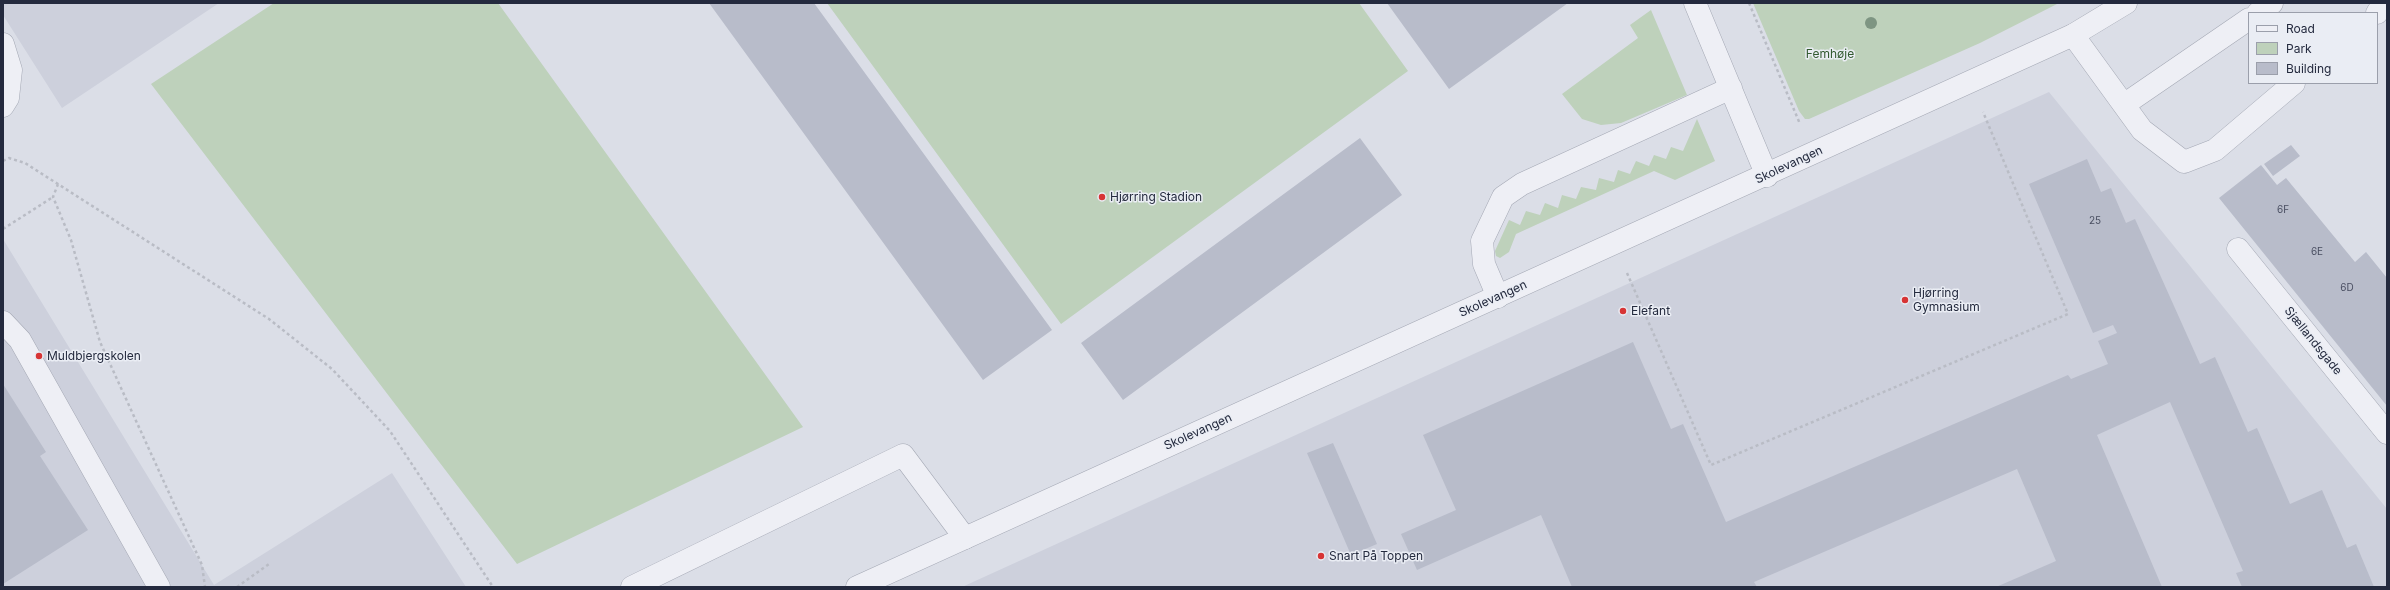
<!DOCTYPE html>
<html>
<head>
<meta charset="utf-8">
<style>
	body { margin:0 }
	#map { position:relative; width:2390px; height:590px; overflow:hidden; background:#dbdee7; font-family:Inter,sans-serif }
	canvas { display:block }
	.frame { position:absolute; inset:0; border:4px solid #242a3e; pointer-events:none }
	.legend { position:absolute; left:2248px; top:12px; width:130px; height:72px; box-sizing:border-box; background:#eaedf4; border:1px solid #9b9fab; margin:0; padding:5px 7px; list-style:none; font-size:12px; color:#242a3e }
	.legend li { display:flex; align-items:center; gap:8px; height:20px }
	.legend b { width:20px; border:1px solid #9b9fab }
</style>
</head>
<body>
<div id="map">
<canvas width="2390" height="590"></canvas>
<div class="frame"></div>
<ul class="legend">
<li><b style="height:5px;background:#eeeff5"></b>Road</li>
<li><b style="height:11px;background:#bed1bb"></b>Park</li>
<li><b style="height:11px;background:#b8bcca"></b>Building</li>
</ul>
</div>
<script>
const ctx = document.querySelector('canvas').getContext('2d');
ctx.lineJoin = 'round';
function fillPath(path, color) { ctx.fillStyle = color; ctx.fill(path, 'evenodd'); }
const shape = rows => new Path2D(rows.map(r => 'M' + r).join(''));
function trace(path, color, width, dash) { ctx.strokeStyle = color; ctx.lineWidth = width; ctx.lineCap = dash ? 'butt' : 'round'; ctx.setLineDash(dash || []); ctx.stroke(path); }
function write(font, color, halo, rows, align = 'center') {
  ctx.font = font + ' Inter,sans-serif'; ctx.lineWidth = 3; ctx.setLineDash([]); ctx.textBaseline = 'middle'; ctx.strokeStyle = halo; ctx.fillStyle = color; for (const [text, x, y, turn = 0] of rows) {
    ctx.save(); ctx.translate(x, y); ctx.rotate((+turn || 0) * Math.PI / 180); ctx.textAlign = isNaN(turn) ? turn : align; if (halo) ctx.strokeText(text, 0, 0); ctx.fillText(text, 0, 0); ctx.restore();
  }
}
const built = shape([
	[3,3,219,3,62,108,3,15],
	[2049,92,2387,509,2387,587,962,587],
	[3,239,214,585,392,473,466,587,3,587]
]);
const green = shape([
	[274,3,498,3,803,427,517,564,151,84],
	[827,3,1359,3,1408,71,1061,324],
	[1753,3,2059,3,1980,43,1809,119,1805,119,1799,111],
	[1651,10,1687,95,1621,123,1601,125,1582,119,1562,94,1638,38,1630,25],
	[1697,119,1715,161,1675,180,1654,171,1516,234,1509,252,1500,258,1496,256,1495,251,1509,220,1520,225,1526,211,1540,215,1545,203,1558,208,1562,195,1576,199,1581,187,1596,190,1599,178,1614,182,1618,170,1630,174,1636,161,1649,166,1654,155,1666,159,1671,147,1683,151]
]);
const building = shape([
	[709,3,814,3,1052,330,983,380],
	[1387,3,1568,3,1449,89],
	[1360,138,1402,195,1123,400,1081,343],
	[2291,145,2300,156,2273,176,2264,164],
	[2087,159,2101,192,2111,188,2126,223,2135,219,2200,364,2215,357,2248,432,2257,428,2290,504,2322,490,2347,548,2356,544,2374,587,2242,587,2236,573,2243,571,2170,402,2097,435,2162,587,1996,587,2056,561,2017,469,1754,582,1757,587,1572,587,1541,515,1417,570,1401,534,1456,510,1423,435,1633,342,1671,429,1683,424,1726,522,2068,375,2071,379,2108,364,2098,341,2117,333,2113,325,2093,333,2029,184],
	[2261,165,2277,185,2286,178,2355,262,2366,252,2387,278,2387,406,2219,198],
	[3,384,46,452,40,456,88,530,3,584],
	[1333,443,1377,544,1351,555,1307,453]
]);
const path = shape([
	[1749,3,1800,124],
	[3,161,9,158,25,163,269,319,332,369,390,431,493,587],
	[58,184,53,197,71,240,100,342,202,565,205,587],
	[3,229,53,197],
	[1627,273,1711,465,2068,314,1983,112],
	[237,587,269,564]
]);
const service = shape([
	[1695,3,1767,176],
	[2258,13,2272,3],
	[2377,13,2384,3],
	[2073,35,2142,130,2184,162,2215,150,2294,83],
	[3,44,11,70,8,98,3,106],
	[2125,104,2249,19],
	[1498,297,1484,264,1482,241,1503,197,1522,184,1731,88],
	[3,322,20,340,159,587],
	[632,587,903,455,965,538]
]);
const minor = shape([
	[2238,249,2387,433]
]);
const tertiary = shape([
	[857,587,2073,35,2126,3]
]);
const trees = [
	[1871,23]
];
const markers = [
	[1102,197,4,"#d73435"],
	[1905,300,4,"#d73435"],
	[1623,311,4,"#d73435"],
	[39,356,4,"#d73435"],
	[1321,556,4,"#d73435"]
];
const numberNames = [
	["6F",2283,210],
	["25",2095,221],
	["6E",2317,252],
	["6D",2347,288]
];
const parkNames = [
	["Femhøje",1830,54]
];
const streetNames = [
	["Skolevangen",1789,165,-25],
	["Skolevangen",1493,299,-24],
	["Sjællandsgade",2313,341,51],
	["Skolevangen",1198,432,-24]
];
const poiNames = [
	["Hjørring Stadion",1110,197],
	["Hjørring",1913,293],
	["Gymnasium",1913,307],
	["Elefant",1631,311],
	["Muldbjergskolen",47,356],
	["Snart På Toppen",1329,556]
];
fillPath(built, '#cdd0dc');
fillPath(green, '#bed1bb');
fillPath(building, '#b8bcca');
trace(service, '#a4a8b4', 23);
trace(minor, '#a4a8b4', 23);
trace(tertiary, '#a4a8b4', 23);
trace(path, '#b9bcc5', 2.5, [3, 3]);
trace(service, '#eeeff5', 22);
trace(minor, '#eeeff5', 22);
trace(tertiary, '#eeeff5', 22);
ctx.fillStyle = '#7e9582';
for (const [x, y] of trees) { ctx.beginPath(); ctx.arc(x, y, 6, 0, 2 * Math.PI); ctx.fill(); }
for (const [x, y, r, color] of markers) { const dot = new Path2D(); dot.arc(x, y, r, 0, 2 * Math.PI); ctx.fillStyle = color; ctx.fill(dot); trace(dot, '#eaedf4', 1.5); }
write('10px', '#494e61', null, numberNames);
write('12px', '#325a30', '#eaedf4', parkNames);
write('12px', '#242a3e', '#eaedf4', streetNames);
write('12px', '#242a3e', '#eaedf4', poiNames, 'left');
</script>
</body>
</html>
